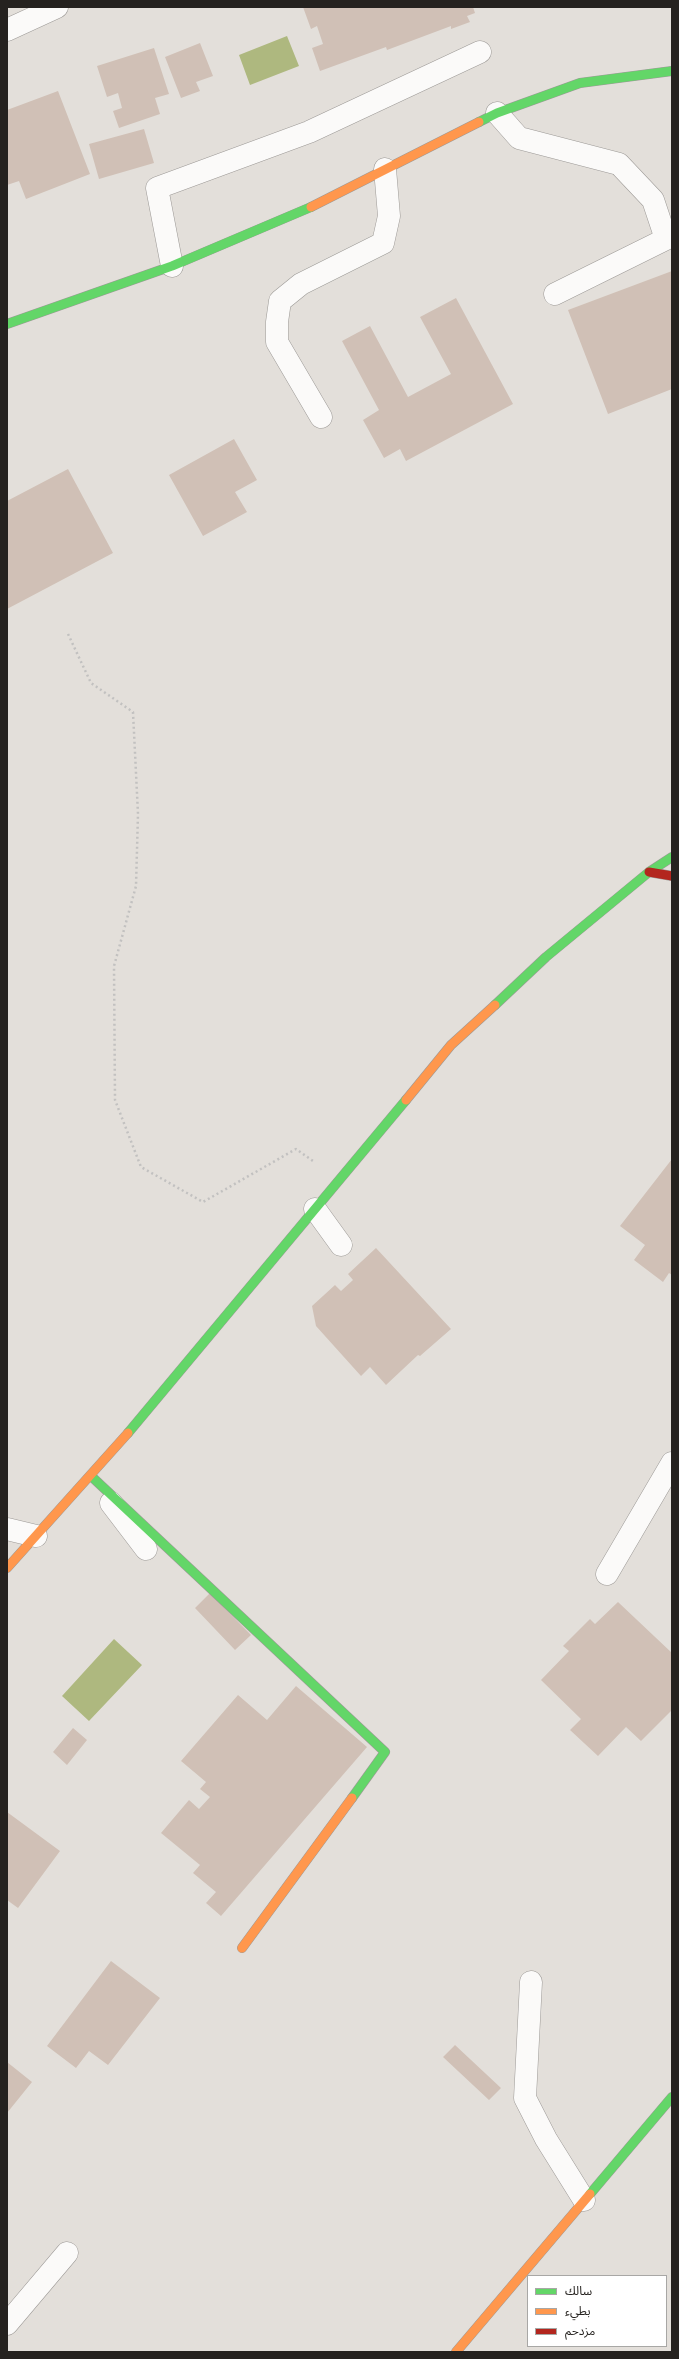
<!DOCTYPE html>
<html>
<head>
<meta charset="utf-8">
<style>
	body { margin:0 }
	#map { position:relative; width:679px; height:2359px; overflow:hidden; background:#e3dfda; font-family:Montserrat,"Noto Sans Arabic",sans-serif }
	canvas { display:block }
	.frame { position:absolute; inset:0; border:8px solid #25221f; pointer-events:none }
	.legend { position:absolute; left:527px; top:2275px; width:140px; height:72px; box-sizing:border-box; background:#fff; border:1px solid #a8a7a5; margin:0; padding:5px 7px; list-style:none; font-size:12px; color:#25221f }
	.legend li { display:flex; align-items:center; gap:8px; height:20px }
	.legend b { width:20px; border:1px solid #a8a7a5 }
</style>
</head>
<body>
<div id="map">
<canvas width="679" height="2359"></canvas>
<div class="frame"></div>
<ul class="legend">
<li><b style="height:5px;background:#63d668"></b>سالك</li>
<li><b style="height:5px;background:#ff974d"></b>بطيء</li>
<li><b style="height:5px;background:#b3261e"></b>مزدحم</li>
</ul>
</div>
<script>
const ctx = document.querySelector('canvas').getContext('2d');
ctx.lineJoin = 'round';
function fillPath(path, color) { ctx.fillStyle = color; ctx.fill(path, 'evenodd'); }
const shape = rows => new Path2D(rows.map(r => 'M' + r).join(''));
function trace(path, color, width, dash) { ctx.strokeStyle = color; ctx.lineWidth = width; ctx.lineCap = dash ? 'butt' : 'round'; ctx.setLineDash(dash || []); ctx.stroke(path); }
const water = shape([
	[287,36,299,66,250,85,239,55],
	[114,1639,142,1665,89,1721,62,1696]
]);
const building = shape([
	[303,7,473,7,475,13,467,16,470,22,451,29,451,26,387,50,386,47,320,71,312,48,323,44,317,26,311,29],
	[200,43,213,76,196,82,200,91,181,98,165,57],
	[154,48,169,94,155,98,160,114,119,128,113,111,122,108,118,93,107,97,97,66],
	[58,91,90,174,26,199,19,181,7,185,7,110],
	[144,129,154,163,99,179,89,144],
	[672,271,672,389,608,414,568,310],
	[456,298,513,404,406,461,400,449,384,458,363,420,379,410,342,341,370,326,408,397,451,374,420,317],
	[234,439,257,480,235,492,247,512,203,536,169,475],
	[68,469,113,553,7,609,7,501],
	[672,1159,672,1275,669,1273,663,1282,634,1260,645,1245,620,1226],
	[376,1248,451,1329,420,1356,418,1355,386,1385,370,1367,361,1376,316,1326,312,1306,335,1285,341,1291,353,1280,348,1274],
	[210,1593,251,1635,235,1650,195,1608],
	[618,1602,672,1653,672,1710,641,1741,626,1727,598,1756,570,1730,581,1719,541,1680,569,1651,563,1646,590,1619,595,1624],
	[296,1686,367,1747,221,1916,206,1903,216,1892,193,1873,200,1865,161,1833,189,1800,199,1809,210,1797,200,1789,206,1782,181,1761,238,1695,267,1720],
	[73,1728,87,1740,67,1765,53,1752],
	[7,1812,60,1851,18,1908,7,1900],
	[111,1961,160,1998,108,2065,89,2051,76,2068,47,2046],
	[455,2045,501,2088,489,2100,443,2057],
	[7,2062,32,2082,7,2113]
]);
const path = shape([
	[68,634,91,683,133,712,138,814,136,886,114,966,115,1100,141,1167,203,1202,296,1149,313,1161]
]);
const street = shape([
	[7,30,57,7],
	[497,113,519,138,619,164,653,200,666,239,555,294],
	[172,266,157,188,309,132,480,52],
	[321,417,277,342,277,322,280,301,301,284,383,243,389,216,385,169],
	[315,1209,341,1245],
	[111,1503,146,1549],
	[7,1529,36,1536],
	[607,1574,672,1463],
	[531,1982,525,2098,546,2139,584,2200],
	[7,2324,67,2253]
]);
const fast = shape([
	[479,122,497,113,580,83,672,71],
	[7,324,172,266,311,207],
	[495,1005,546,957,649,872,672,857],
	[128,1433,406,1100],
	[91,1476,385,1752,352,1798],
	[590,2194,672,2097]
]);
const slow = shape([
	[311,207,479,122],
	[406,1100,451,1045,495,1005],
	[7,1568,128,1433],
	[242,1948,352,1798],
	[456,2352,590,2194]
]);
const jam = shape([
	[649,872,672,876]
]);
fillPath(water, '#aeb87f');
fillPath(building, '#d0c0b6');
trace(street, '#9c9996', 23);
trace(fast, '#9c9996', 10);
trace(slow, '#9c9996', 10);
trace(jam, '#9c9996', 10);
trace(path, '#c2c1c0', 2.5, [2, 3]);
trace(street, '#fbfaf9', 22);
trace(fast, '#63d668', 9);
trace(slow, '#ff974d', 9);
trace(jam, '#b3261e', 9);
</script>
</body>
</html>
